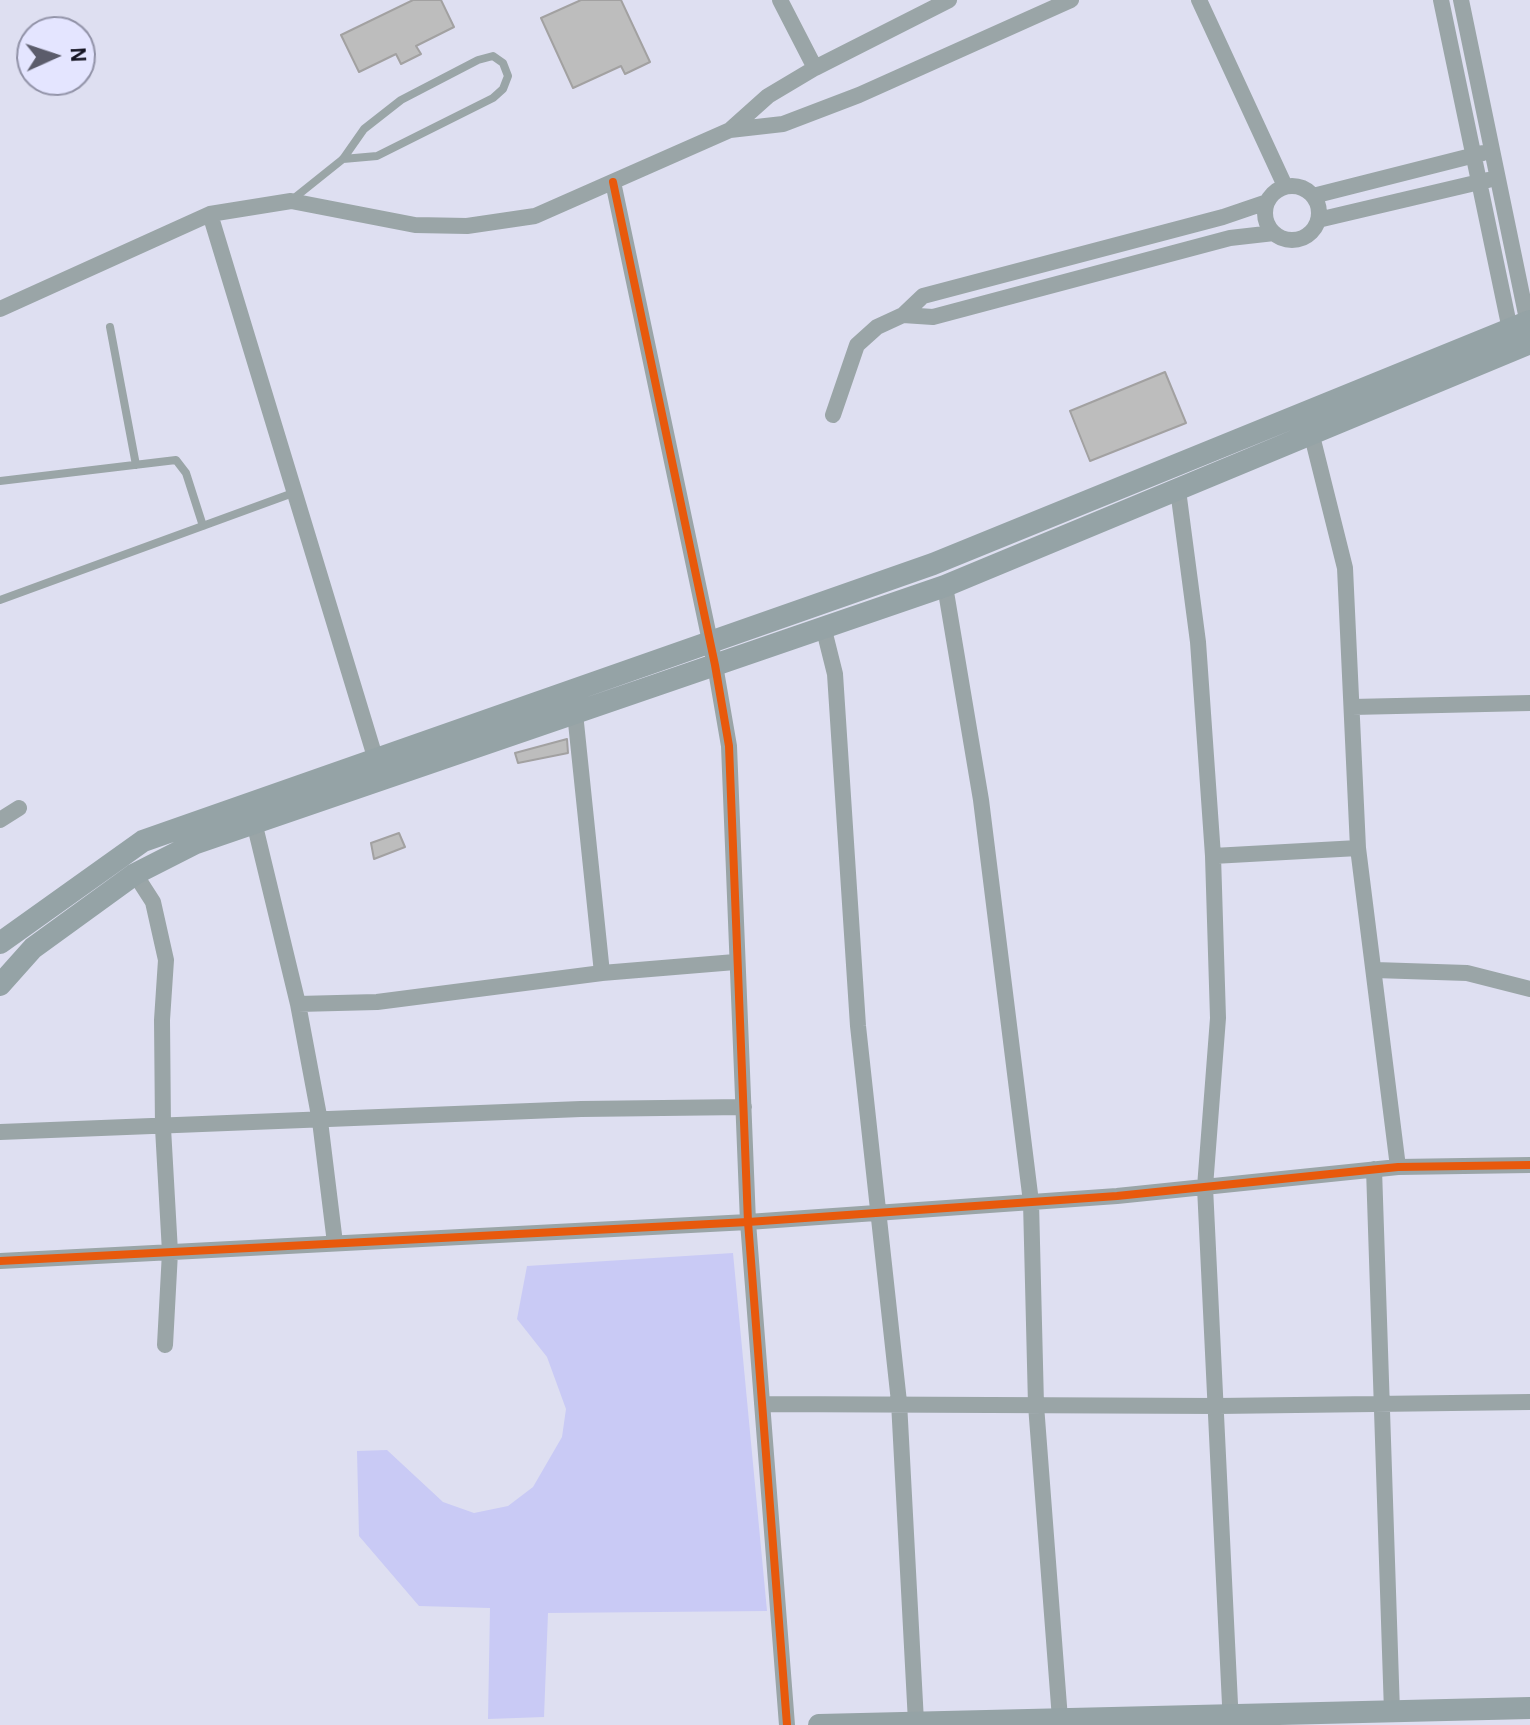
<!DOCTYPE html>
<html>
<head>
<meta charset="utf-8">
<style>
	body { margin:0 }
	#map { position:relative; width:1530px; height:1725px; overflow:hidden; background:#dedff1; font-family:"Alegreya Sans",sans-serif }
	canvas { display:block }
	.north { position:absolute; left:16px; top:16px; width:80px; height:80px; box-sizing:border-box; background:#e4e5ff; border:2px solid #9192a7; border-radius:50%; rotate:87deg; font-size:22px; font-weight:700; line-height:32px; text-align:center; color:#151523 }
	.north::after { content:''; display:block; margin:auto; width:28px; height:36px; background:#5b5c6b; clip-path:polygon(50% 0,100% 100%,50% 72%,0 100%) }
</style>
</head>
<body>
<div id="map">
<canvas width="1530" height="1725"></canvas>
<div class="north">N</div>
</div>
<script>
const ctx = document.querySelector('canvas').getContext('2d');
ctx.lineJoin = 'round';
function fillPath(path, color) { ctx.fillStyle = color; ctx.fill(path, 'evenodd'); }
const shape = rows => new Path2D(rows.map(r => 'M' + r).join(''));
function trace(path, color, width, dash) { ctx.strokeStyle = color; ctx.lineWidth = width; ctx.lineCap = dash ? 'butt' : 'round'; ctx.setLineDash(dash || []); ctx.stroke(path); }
const green = shape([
	[733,1253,767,1611,548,1613,544,1717,488,1719,490,1608,419,1606,359,1536,357,1451,387,1450,443,1502,474,1513,508,1506,533,1487,562,1437,566,1409,547,1357,517,1319,527,1266]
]);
const building = shape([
	[413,0,441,0,454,27,416,46,421,54,401,64,396,54,359,72,341,35,413,0],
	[581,0,621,0,650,62,625,74,621,66,573,88,541,18,581,0],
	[1165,372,1186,423,1090,461,1070,411,1165,372],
	[567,739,568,753,518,763,515,753,567,739],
	[399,833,405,847,374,859,371,843,399,833]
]);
const service = shape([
	[293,199,343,159,364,129,401,100,478,60,493,56,503,63,508,76,503,89,493,98,377,156,343,159],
	[110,327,136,465],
	[0,481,176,460,186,473,203,526],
	[0,600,293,493]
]);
const minor = shape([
	[780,0,815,68],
	[1199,0,1285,186],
	[1441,0,1512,339],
	[1461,0,1529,329],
	[730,130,768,96,815,68,949,0],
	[613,182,715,665,729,746,748,1222,787,1725],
	'1265 213a27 27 0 1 1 54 0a27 27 0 1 1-54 0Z',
	[1313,196,1483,153],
	[210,214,375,757],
	[1318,220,1488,180],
	[0,309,210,214,291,201,415,225,467,226,535,216,730,130,783,124,859,95,1071,0],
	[903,315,933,317,1230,238,1274,233],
	[833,415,857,345,877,327,903,315,923,296,1223,217,1267,202],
	[1311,432,1345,568,1358,848,1398,1167],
	[1178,490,1198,642,1213,856,1218,1018,1205,1187,1231,1725],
	[945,586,981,800,1031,1202,1036,1405,1060,1719],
	[824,630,835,674,858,1026,899,1402,916,1722],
	[1352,707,1530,703],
	[575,713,602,973],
	[0,820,19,808],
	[254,822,298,1004,320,1121,335,1243],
	[1213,856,1358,848],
	[135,874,153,902,166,960,162,1020,163,1128,170,1252,165,1345],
	[1375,970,1467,973,1530,989],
	[298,1004,377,1002,602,973,735,962],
	[0,1132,581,1109,744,1107],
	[1374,1169,1392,1712],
	[0,1261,748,1222,1117,1196,1398,1167,1530,1165],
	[762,1404,1218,1406,1530,1402]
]);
const secondary = shape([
	[0,943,143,841,933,564,1530,321],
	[0,985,33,948,135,874,196,843,945,586,1530,343],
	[819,1725,1530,1708]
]);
const cycleway = shape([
	[613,182,715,665,729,746,748,1222,787,1725],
	[0,1261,748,1222,1117,1196,1398,1167,1530,1165]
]);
fillPath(green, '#c9caf5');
fillPath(building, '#bdbdbd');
trace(building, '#a2a1a1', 2);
trace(service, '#9aa5a7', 8);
trace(minor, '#9aa5a7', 16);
trace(secondary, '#95a3a6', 22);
trace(cycleway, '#e8590c', 8);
</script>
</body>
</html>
